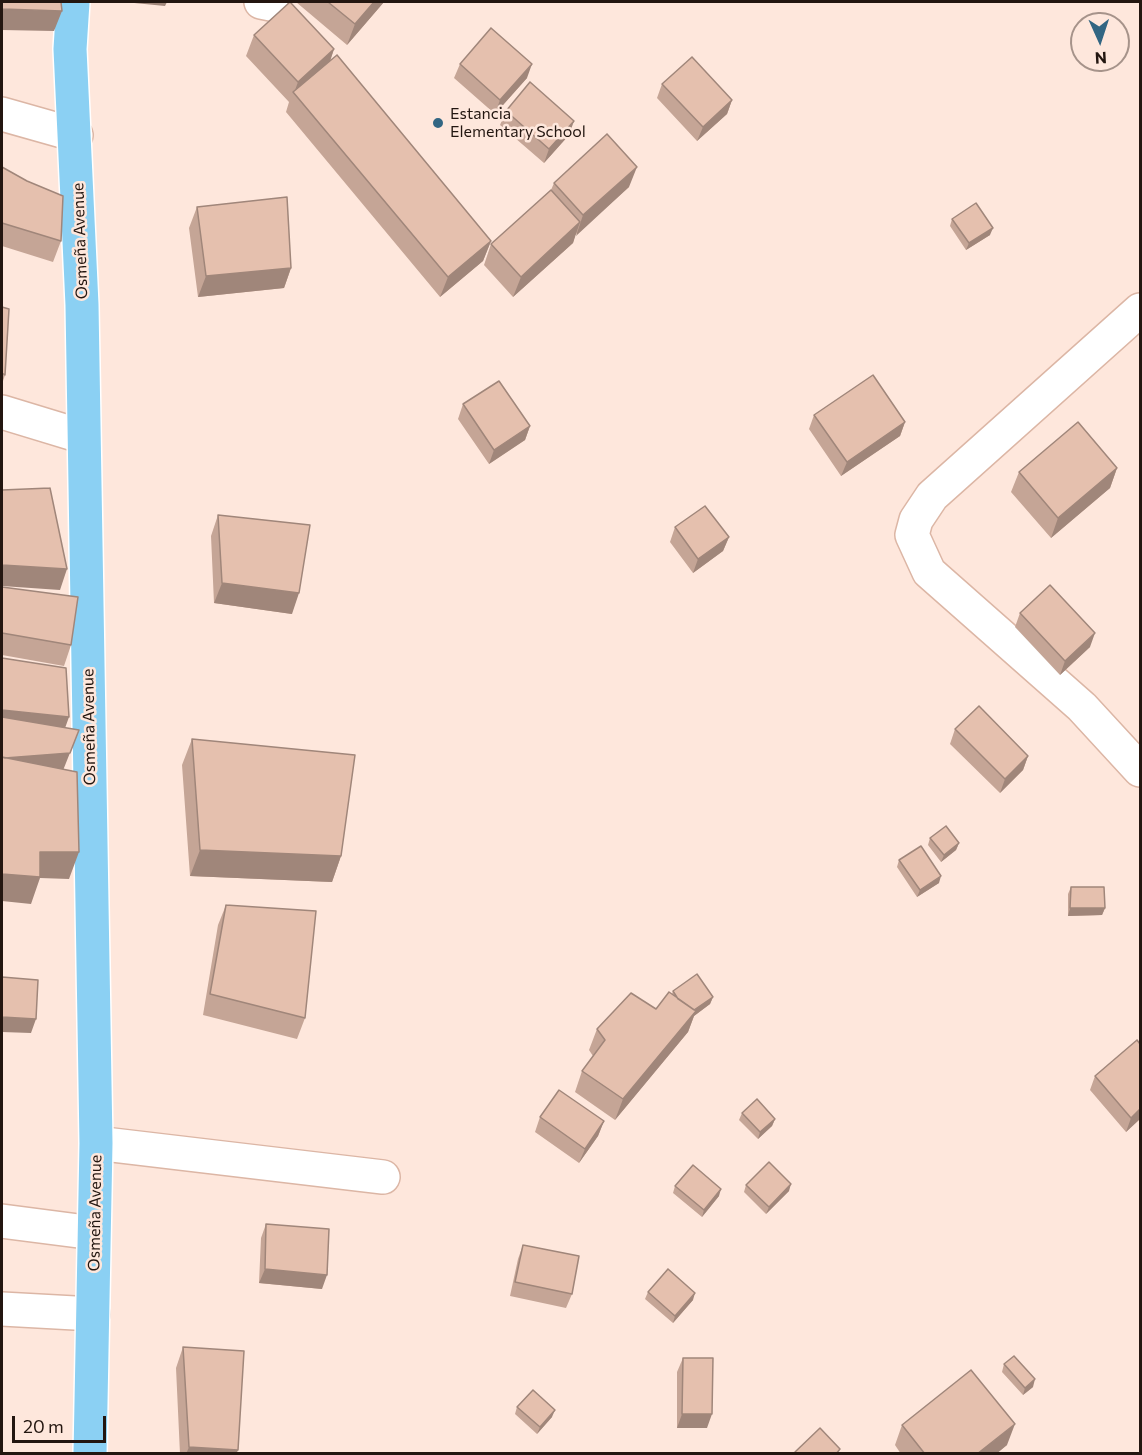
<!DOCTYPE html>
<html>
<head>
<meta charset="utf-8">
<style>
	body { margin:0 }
	#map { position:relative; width:1142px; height:1455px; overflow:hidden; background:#fee7dc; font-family:Commissioner,sans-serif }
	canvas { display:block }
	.frame { position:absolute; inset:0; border:3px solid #231610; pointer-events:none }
	.north { position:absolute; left:1070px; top:12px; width:60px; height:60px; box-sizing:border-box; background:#fee7dc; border:2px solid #a6938a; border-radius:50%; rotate:177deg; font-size:16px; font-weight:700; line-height:24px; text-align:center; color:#231610 }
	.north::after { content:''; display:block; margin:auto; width:21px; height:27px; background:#326683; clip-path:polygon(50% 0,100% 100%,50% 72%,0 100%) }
	.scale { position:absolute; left:12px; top:1416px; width:94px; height:27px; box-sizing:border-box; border:3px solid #231610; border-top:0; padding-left:8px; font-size:18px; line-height:21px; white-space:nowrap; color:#231610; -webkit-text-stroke:4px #fee7dc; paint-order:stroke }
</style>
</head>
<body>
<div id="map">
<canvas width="1142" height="1455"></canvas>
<div class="frame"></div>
<div class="north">N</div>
<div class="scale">20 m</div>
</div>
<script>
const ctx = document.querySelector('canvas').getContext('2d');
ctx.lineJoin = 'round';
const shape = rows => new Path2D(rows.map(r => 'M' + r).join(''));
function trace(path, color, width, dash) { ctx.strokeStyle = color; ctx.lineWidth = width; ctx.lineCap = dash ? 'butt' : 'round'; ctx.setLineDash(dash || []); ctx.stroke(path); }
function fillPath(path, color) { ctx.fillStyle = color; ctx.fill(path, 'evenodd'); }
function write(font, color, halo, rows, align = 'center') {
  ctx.font = font + ' Commissioner,sans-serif'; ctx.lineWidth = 5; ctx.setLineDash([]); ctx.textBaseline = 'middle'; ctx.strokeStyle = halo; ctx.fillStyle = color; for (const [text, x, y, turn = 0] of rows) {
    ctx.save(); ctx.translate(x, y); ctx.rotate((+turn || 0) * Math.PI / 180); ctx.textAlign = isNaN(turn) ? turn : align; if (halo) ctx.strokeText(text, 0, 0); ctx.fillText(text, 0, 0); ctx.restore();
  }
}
const minor = shape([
	[261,2,271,4],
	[2,114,76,135],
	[1140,310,932,496,916,520,912,535,929,572,1082,707,1140,770],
	[2,412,84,437],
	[96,1143,383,1177],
	[2,1221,94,1233],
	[2,1309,93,1314]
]);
const major = shape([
	[73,2,70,49,82,305,96,1143,90,1454]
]);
const wall = shape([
	[296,2,384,2,347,45],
	[254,35,334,49,330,61,491,241,483,261,440,297,286,112,289,102,246,56],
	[460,64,527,78,495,114,454,78],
	[662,84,732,100,727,114,697,141,657,98],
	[506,111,569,135,544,163,500,125],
	[2,167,61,241,53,262,2,246],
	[554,183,629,187,575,235,573,243,513,297,484,265,491,244,551,190],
	[197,207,291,268,284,288,198,297,189,228],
	[952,219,990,235,966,250,950,226],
	[2,307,5,375,2,384],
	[463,404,530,426,525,440,489,464,458,419],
	[814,415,905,422,900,436,841,476,809,429],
	[1117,468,1110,488,1051,538,1011,492,1019,472],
	[218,515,292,614,214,603,211,536],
	[675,527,729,537,723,551,693,573,670,542],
	[2,587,71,645,64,666,2,655],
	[1020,613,1090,647,1060,675,1015,627],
	[955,729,1028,756,1023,770,1000,793,950,744],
	[192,739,341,856,332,882,190,876,182,765],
	[930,838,959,843,956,850,941,862,928,845],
	[899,860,939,883,917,897,897,867],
	[1071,887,1105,908,1102,915,1068,916,1068,894],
	[226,905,305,1018,297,1039,203,1015,218,925],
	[673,991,713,997,710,1004,694,1016,688,1032,615,1120,575,1092,582,1071,593,1056,589,1050,597,1029,656,1009,672,994],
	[1095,1076,1140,1119,1126,1132,1090,1090],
	[742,1113,775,1119,772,1126,758,1139,739,1120],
	[540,1117,604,1121,598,1136,579,1163,535,1132],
	[746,1185,789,1191,766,1214,744,1192],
	[675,1186,719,1196,702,1217,673,1193],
	[266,1224,322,1289,259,1283,261,1238],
	[523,1245,572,1294,566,1308,510,1296,518,1259],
	[648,1292,693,1300,673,1323,645,1299],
	[183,1347,238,1450,236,1454,180,1454,176,1368],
	[683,1358,707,1428,677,1428,677,1372],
	[1004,1364,1033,1387,1023,1395,1002,1372],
	[517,1407,552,1417,537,1434,515,1414],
	[902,1425,1007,1445,996,1454,901,1454,895,1445]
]);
const shadedWall = shape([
	[124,2,167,2,165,6],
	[374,2,384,2,347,45,355,24],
	[2,9,62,11,54,31,2,30],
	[334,49,327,70,294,93,298,82],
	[532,64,527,78,495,114,500,100],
	[732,100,727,114,697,141,703,127],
	[574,121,569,135,544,163,549,149],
	[637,167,629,187,576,236,583,215],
	[580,222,573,243,513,297,521,277],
	[993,228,990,235,966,250,969,243],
	[491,241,483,261,440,297,448,277],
	[291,268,284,288,198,297,206,276],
	[905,422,900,436,841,476,847,462],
	[530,426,525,440,489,464,494,450],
	[1117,468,1110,488,1051,538,1058,518],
	[729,537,723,551,693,573,698,559],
	[2,565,67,569,60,590,2,586],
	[222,583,299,593,292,614,214,603],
	[1095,633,1090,647,1060,675,1065,661],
	[2,710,69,717,64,731,2,724],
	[79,730,62,773,2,758],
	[1028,756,1023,770,1000,793,1005,779],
	[959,843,956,850,941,862,944,855],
	[200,850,341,856,332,882,190,876],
	[40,852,79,852,69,879,40,878,31,904,2,901,2,874],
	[941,876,939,883,917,897,920,890],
	[1070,908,1105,908,1102,915,1068,916],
	[713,997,710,1004,694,1016,688,1032,615,1120,623,1099,689,1014],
	[2,1017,36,1019,31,1033,2,1032],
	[1140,1109,1140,1119,1126,1132,1131,1118],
	[775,1119,772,1126,758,1139,760,1132],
	[604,1121,598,1136,579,1163,585,1149],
	[791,1184,789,1191,766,1214,769,1207],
	[721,1189,719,1196,702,1217,704,1210],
	[265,1269,327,1275,322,1289,259,1283],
	[695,1293,693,1300,673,1323,675,1316],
	[1035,1379,1033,1387,1023,1395,1025,1388],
	[555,1410,552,1417,537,1434,540,1427],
	[682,1414,712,1414,707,1428,677,1428],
	[1015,1424,1007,1445,996,1454,977,1454],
	[189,1447,238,1450,236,1454,186,1454]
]);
const building = shape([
	[2,2,61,2,62,11,2,9,2,2],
	[290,2,334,49,298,82,254,35,290,2],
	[328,2,374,2,355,24,328,2],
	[491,28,532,64,500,100,460,64,491,28],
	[337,55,491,241,448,277,293,92,337,55],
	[692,57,732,100,703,127,662,84,692,57],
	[530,82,574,121,549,149,506,111,530,82],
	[607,134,637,167,583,215,554,183,607,134],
	[2,167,27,181,63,196,61,241,2,223,2,167],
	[551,190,580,222,521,277,491,244,551,190],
	[287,197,291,268,206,276,197,207,287,197],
	[976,203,993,228,969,243,952,219,976,203],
	[2,307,9,309,5,375,2,373,2,307],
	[873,375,905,422,847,462,814,415,873,375],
	[499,381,530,426,494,450,463,404,499,381],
	[1078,422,1117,468,1058,518,1019,472,1078,422],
	[50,488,67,569,2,565,2,490,50,488],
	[705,506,729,537,698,559,675,527,705,506],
	[218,515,310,525,299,593,222,583,218,515],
	[1050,585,1095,633,1065,661,1020,613,1050,585],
	[2,587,78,597,71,645,2,633,2,587],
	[2,658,66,668,69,717,2,710,2,658],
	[979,706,1028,756,1005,779,955,729,979,706],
	[2,717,79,730,70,753,5,758,2,757,2,717],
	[192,739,355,755,341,856,200,850,192,739],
	[2,757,77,772,79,852,40,852,40,877,2,874,2,757],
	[946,826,959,843,944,855,930,838,946,826],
	[921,846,941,876,920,890,899,860,921,846],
	[1071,887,1104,887,1105,908,1070,908,1071,887],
	[226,905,316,911,305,1018,210,994,226,905],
	[697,974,713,997,694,1010,678,999,673,991,697,974],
	[2,977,38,980,36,1019,2,1017,2,977],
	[669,992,696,1011,623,1099,582,1071,605,1040,597,1029,631,993,656,1009,669,992],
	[1137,1040,1140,1044,1140,1109,1131,1118,1095,1076,1137,1040],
	[559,1090,604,1121,585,1149,540,1117,559,1090],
	[757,1099,775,1119,760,1132,742,1113,757,1099],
	[769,1162,791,1184,769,1207,746,1185,769,1162],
	[693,1165,721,1189,704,1210,675,1186,693,1165],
	[266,1224,329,1229,327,1275,265,1269,266,1224],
	[523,1245,579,1256,572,1294,515,1282,523,1245],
	[668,1269,695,1293,675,1316,648,1292,668,1269],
	[183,1347,244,1351,238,1450,189,1447,183,1347],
	[1014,1356,1035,1379,1025,1388,1004,1364,1014,1356],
	[683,1358,713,1358,712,1414,682,1414,683,1358],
	[971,1370,1015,1424,977,1454,925,1454,902,1425,971,1370],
	[533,1390,555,1410,540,1427,517,1407,533,1390],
	[820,1428,840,1449,836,1454,796,1454,795,1452,820,1428]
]);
const markers = [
	[438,123,6,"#326683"]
];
const poiNames = [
	["Estancia",450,114],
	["Elementary School",450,132]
];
const streetNames = [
	["Osmeña Avenue",80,241,-92],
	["Osmeña Avenue",89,727,-91],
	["Osmeña Avenue",95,1213,-89]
];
trace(minor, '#dcb6a5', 36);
trace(major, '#fff', 36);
trace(minor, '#fff', 33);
trace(major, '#8bd0f3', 33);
fillPath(wall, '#c5a596');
fillPath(shadedWall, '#a0867a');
fillPath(building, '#e5c0ae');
trace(building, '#a0867a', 1.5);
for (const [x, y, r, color] of markers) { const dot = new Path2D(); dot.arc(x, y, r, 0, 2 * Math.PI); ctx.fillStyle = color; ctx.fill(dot); trace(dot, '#fee7dc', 2); }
write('16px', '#231610', '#fee7dc', poiNames, 'left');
write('16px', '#231610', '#fee7dc', streetNames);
</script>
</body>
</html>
